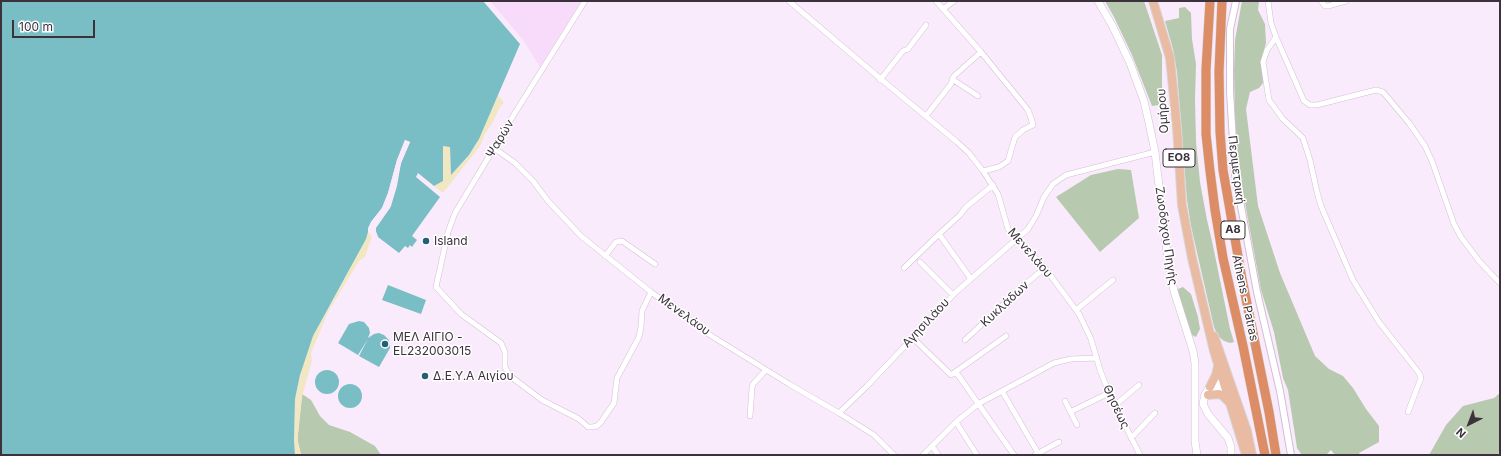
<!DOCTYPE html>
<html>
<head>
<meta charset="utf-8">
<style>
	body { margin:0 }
	#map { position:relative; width:1501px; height:456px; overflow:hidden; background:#faebfc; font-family:Inter,sans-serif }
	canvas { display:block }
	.frame { position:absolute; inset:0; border:2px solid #3b323c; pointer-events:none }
	.north { position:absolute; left:1449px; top:404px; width:40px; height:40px; -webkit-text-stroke:3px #fefefe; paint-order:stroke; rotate:222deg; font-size:11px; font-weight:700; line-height:16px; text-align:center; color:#3b323c }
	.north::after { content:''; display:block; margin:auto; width:14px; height:18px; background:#3b323c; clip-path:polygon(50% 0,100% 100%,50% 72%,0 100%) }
	.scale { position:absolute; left:12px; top:20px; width:83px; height:18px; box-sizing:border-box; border:2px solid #3b323c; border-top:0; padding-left:5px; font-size:12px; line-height:14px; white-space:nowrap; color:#3b323c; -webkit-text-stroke:3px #fefefe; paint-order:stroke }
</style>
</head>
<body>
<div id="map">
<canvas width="1501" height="456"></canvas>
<div class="frame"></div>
<div class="north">N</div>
<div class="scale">100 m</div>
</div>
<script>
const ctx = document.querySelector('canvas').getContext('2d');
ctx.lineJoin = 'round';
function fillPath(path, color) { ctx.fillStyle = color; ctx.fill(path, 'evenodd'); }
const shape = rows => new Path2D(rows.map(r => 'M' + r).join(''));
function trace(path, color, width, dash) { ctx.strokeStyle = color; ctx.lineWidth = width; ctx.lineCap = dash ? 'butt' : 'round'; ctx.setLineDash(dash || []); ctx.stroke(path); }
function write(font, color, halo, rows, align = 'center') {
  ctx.font = font + ' Inter,sans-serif'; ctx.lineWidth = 3; ctx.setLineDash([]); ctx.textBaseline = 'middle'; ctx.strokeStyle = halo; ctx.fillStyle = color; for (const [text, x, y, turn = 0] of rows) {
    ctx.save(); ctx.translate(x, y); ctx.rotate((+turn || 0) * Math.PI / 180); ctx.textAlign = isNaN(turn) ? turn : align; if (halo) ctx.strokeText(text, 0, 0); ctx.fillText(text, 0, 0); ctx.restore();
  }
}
const built = shape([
	[490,1,581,1,540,67,523,40]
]);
const green = shape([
	[1105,1,1144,1,1162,55,1162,96,1159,105,1152,106,1132,55,1114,17],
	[1242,1,1259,1,1258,10,1265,24,1266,43,1262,57,1263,83,1259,88,1250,92,1246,109,1258,206,1280,273,1315,356,1329,369,1343,376,1353,388,1366,409,1379,426,1379,442,1359,453,1360,455,1335,455,1331,450,1326,455,1302,455,1297,448,1288,390,1283,378,1274,332,1261,290,1243,192,1238,157,1235,119,1234,71,1235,40],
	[1185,7,1191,13,1192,39,1196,64,1195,99,1196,142,1200,182,1207,220,1212,241,1230,329,1234,342,1230,343,1224,341,1218,336,1214,327,1191,226,1187,200,1177,72,1173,49,1165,21,1179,18,1179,8],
	[1118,169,1131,170,1139,218,1100,252,1056,197,1091,175],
	[1183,287,1191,294,1198,317,1200,329,1196,337,1192,335,1179,300,1178,289],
	[1500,393,1500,449,1498,455,1429,455,1446,425,1463,406,1494,398],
	[302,394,311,400,320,416,329,425,350,432,375,446,381,455,301,455,298,442,298,434]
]);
const sand = shape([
	[498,95,504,103,500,107,493,122,485,134,480,146,443,193,434,186,443,181,443,146,450,146,451,175,466,159,476,145],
	[368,232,372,236,365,257,359,261,328,312,311,353,312,361,302,397,298,434,298,442,301,455,295,455,294,440,295,399,302,367,313,336,344,280,367,236]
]);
const water = shape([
	[1,1,483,1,520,44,479,139,469,155,451,175,450,147,443,146,443,181,434,186,418,173,416,177,440,197,412,236,417,240,414,244,412,247,410,245,408,248,405,246,399,253,378,237,375,229,377,225,391,206,397,186,401,163,410,142,405,140,397,160,388,193,382,208,371,222,366,239,313,336,300,375,295,399,294,440,295,455,1,455],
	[388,285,426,300,421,314,382,300],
	[359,321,364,322,369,328,370,333,368,338,374,334,379,333,384,335,389,340,390,348,379,367,359,356,368,339,358,355,338,343,349,324],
	'315 382a12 12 0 1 1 24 0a12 12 0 1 1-24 0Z',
	'338 396a12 12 0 1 1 24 0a12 12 0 1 1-24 0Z'
]);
const pier = shape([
	[405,140,410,142,401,163,390,208,376,228,376,232,378,237,374,233,374,227,388,208,395,185,399,162,408,143,406,142,398,160,390,193,384,209,373,223,369,233,368,232,368,228,371,222,382,208,388,193,397,160]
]);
const minor = shape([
	[585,1,498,140,494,148,455,213,448,232,436,287,461,314,501,343,505,352,505,367,510,376,542,400,579,419,588,427,592,427,597,426,601,422,614,403,617,378,639,337,641,327,642,311,651,292],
	[789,1,882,80,957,142,969,153,983,171,998,194,1008,229,1045,268,1079,314,1091,339,1100,370,1109,393,1140,455],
	[936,1,981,52,1028,110,1031,118,1033,125,1023,130,1015,137,1008,161,999,167,983,171],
	[1268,1,1271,23,1276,37,1304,101,1310,105,1317,105,1376,90,1383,92,1409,123,1425,146,1432,161,1454,224,1461,237,1479,261,1500,283],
	[1321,1,1325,6,1328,6,1346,1],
	[943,9,954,1],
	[1276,37,1267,50,1263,62,1269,100,1283,119,1303,138,1310,160,1317,192,1321,206,1353,280,1379,322,1419,373,1421,378,1408,412],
	[952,79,978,96],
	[880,80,903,51,908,49,926,25],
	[926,116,951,84,954,76,981,52],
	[494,148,515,163,533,181,548,201,581,236,651,292,710,335,789,384,839,413,874,435,894,455],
	[605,256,616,242,622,241,655,264],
	[920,262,953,295],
	[904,268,939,234],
	[971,279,939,234,960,215,966,207,993,185],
	[1076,310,1113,280],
	[913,338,951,375,1006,336],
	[965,340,1023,286,1045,268],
	[956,372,1014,455],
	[1002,391,1038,453],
	[1065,401,1077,425],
	[1114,406,1139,385],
	[1070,412,1109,393],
	[839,413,867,386,956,292,1028,229,1036,216,1044,197,1053,184,1066,175,1155,152],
	[750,416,752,388,753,384,766,370],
	[956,422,977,455],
	[1131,438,1155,413],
	[932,446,938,455],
	[923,455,956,422,978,404,1054,363,1071,359,1097,358],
	[1035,455,1059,442]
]);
const tertiary = shape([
	[1236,1,1230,29,1230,92,1235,174,1257,292,1280,391,1291,455]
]);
const secondary = shape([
	[1098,1,1112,25,1130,63,1144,101,1149,123,1155,152,1166,245,1174,291,1193,351,1195,363,1195,441,1197,455],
	[1229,381,1216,383,1210,387,1205,394,1203,404,1208,414,1228,438,1231,447,1231,455],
	[1208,395,1216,390,1230,386]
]);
const primary = shape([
	[1153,1,1170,58,1177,128,1182,205,1192,258,1214,351,1246,455],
	[1214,336,1247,431,1252,455],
	[1210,387,1216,375,1218,366],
	[1208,395,1219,394,1223,396,1230,403]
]);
const motorway = shape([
	[1210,1,1206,70,1206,134,1210,171,1215,210,1223,258,1243,346,1265,455],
	[1222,1,1219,72,1220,132,1223,170,1242,279,1269,412,1276,455]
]);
const markers = [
	[426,241,4,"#255e77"],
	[385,344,4,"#255e77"],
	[425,376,4,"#255e77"]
];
const shields = [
	[1179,158,32],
	[1233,230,24]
];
const shieldNames = [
	["ΕΟ8",1179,158],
	["Α8",1233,230]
];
const streetNames = [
	["Ομήρου",1163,111,-94],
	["Ψαρών",500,139,-59],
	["Περιμετρική",1236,170,83],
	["Ζωοδόχου Πηγής",1166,236,82],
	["Μενελάου",1030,253,49],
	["Athens - Patras",1245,298,78],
	["Κυκλάδων",1005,304,-43],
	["Μενελάου",684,315,36],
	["Αγησιλάου",926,323,-47],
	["Θησέως",1116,407,65]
];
const poiNames = [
	["Island",434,241],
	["ΜΕΛ ΑΙΓΙΟ -",393,337],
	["EL232003015",393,351],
	["Δ.Ε.Υ.Α Αιγίου",433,376]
];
fillPath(built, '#f8dafb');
fillPath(green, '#b7c9ae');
fillPath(sand, '#f1e7c2');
fillPath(water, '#79bdc5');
fillPath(pier, '#faebfc');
trace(minor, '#d5bdd7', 6);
trace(tertiary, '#d5bdd7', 8);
trace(secondary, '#d5bdd7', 8);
trace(primary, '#d8d6d8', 10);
trace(motorway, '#d8d6d8', 10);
trace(minor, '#fff', 5);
trace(tertiary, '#fff', 6);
trace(secondary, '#fff', 7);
trace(primary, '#eabba3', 8);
trace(motorway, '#dc8d65', 9);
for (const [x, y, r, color] of markers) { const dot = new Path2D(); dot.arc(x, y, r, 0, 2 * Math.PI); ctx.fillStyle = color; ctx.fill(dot); trace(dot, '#fefefe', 1.5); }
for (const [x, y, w] of shields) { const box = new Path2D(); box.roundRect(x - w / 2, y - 9, w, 18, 3); ctx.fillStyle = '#fefefe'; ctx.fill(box); trace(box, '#3b323c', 1); }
write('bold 11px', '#3b323c', null, shieldNames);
write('12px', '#3b323c', '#fefefe', streetNames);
write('12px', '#3b323c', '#fefefe', poiNames, 'left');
</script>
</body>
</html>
